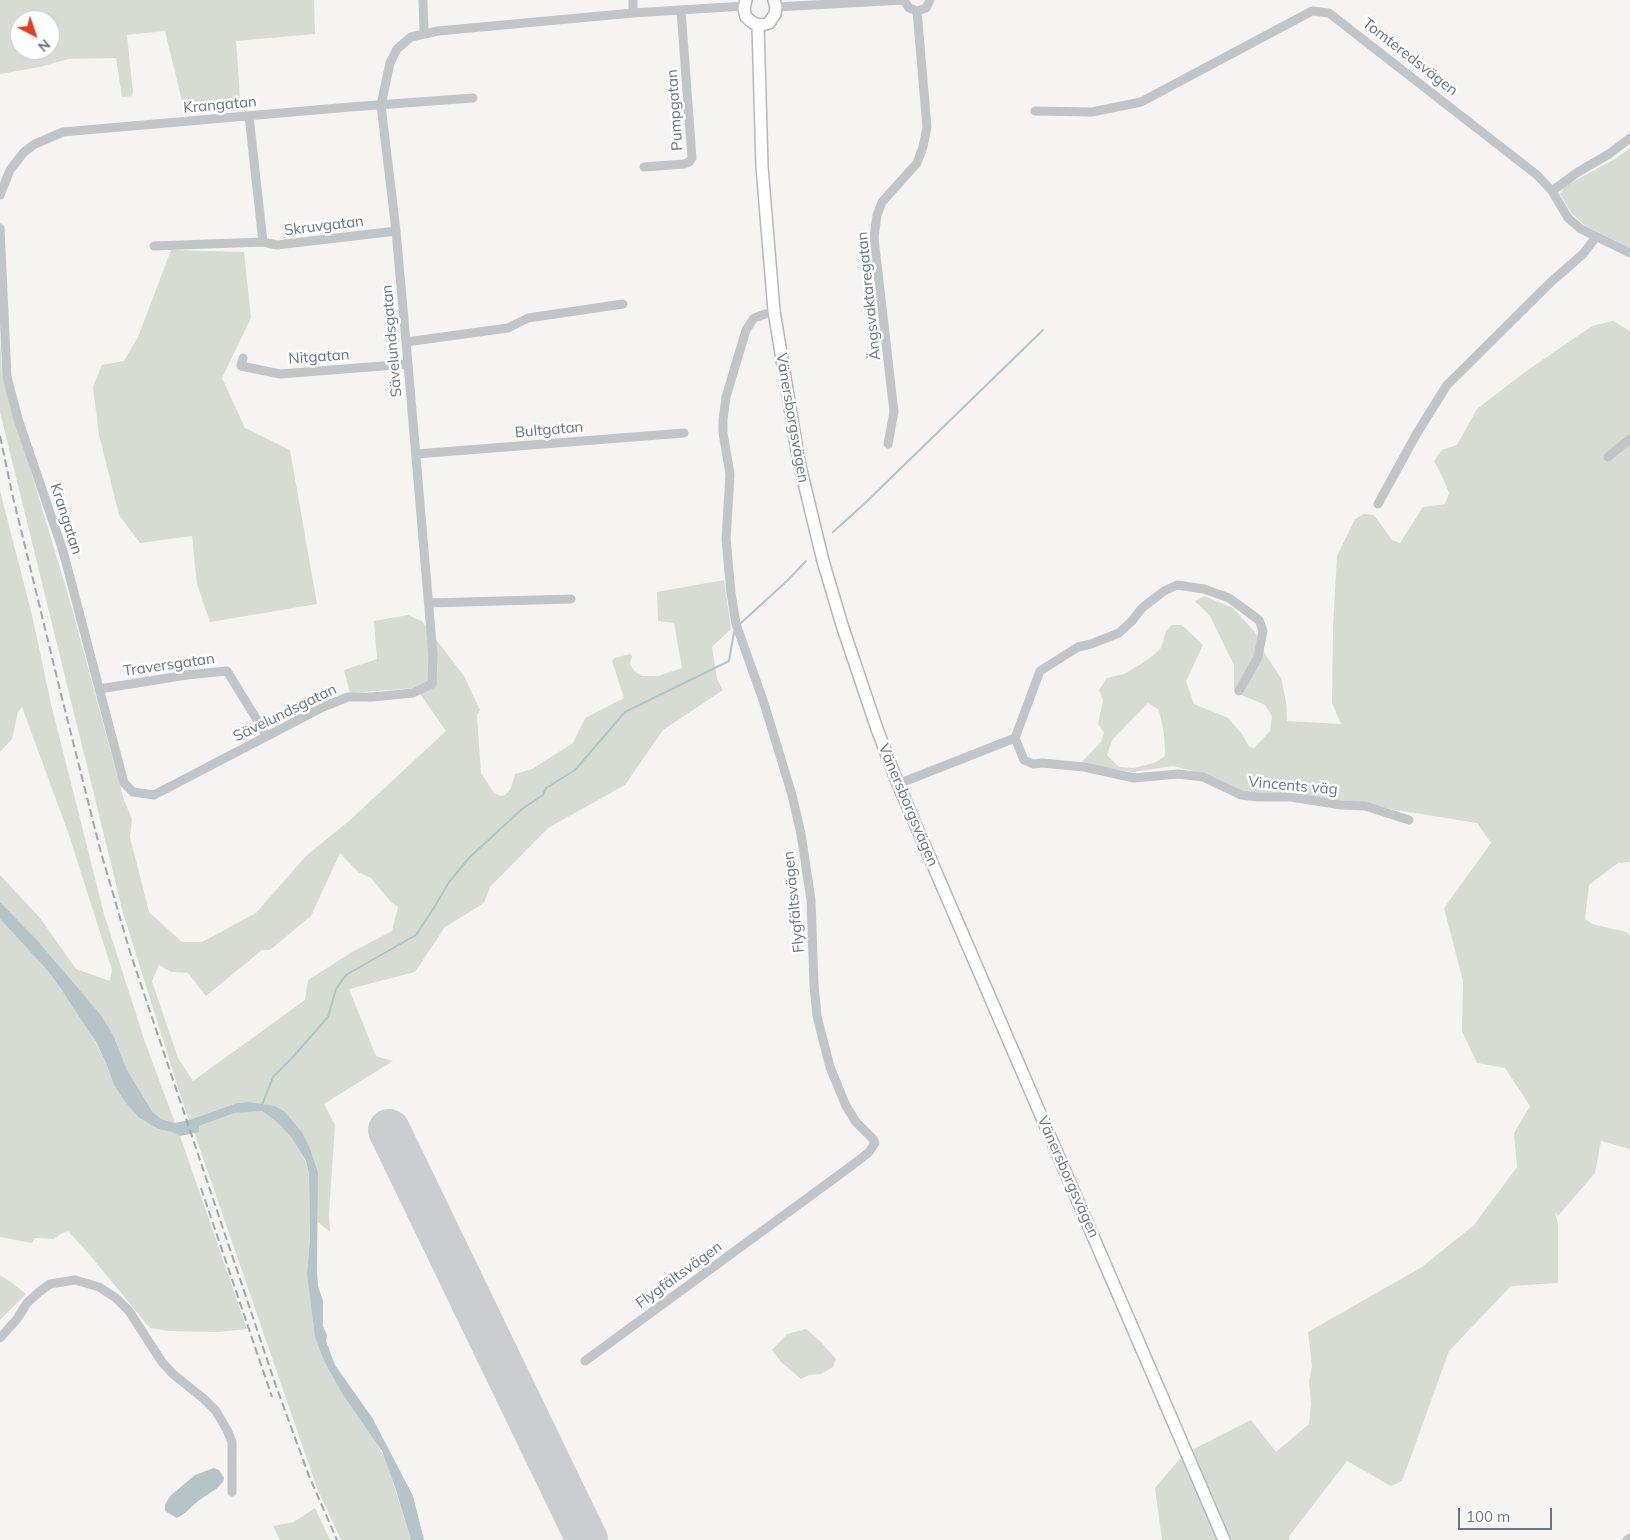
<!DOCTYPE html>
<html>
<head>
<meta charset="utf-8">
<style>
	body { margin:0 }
	#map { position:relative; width:1630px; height:1540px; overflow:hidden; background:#f5f4f1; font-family:Mulish,sans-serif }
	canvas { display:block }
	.north { position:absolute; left:10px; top:10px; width:50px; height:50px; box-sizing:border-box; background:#fff; border:1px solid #c1c9cd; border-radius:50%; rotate:139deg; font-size:14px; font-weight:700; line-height:20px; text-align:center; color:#647782 }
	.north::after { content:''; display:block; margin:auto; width:18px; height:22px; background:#e03f25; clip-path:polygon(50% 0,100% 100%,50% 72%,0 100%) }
	.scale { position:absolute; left:1458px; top:1508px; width:94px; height:22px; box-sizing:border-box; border:2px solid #647782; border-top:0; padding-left:6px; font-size:15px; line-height:18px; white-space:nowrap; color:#647782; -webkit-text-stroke:4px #fff; paint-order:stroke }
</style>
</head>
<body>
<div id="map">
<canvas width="1630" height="1540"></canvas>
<div class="north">N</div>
<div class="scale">100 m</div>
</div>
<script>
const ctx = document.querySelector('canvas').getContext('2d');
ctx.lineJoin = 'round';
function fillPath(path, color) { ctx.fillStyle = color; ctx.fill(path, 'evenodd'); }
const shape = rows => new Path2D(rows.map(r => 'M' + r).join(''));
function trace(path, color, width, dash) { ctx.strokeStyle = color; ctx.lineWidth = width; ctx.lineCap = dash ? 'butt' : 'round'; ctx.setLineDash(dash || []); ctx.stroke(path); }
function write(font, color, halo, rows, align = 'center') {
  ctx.font = font + ' Mulish,sans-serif'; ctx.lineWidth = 5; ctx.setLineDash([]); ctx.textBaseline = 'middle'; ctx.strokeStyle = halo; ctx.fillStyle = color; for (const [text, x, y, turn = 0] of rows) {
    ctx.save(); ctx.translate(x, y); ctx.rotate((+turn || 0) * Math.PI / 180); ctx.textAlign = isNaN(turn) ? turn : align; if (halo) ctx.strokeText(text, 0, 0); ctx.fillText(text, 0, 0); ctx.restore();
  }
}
const green = shape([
	[0,0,314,0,315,34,236,41,241,110,220,112,201,109,182,101,165,31,127,35,133,92,132,96,122,97,116,58,68,59,40,67,0,74],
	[20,20,50,20,50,50,20,50],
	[1630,148,1630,248,1586,226,1572,214,1560,194,1565,186,1615,159],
	[171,250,244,252,251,318,222,378,245,428,290,450,317,604,210,622,197,584,192,536,140,543,119,515,99,435,93,387,102,365,124,361,138,337],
	[1613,321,1630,331,1630,862,1618,863,1589,885,1585,919,1592,924,1626,932,1630,935,1630,1149,1601,1141,1595,1173,1558,1216,1555,1212,1558,1224,1558,1283,1511,1286,1449,1351,1402,1481,1391,1486,1347,1461,1290,1535,1289,1540,1162,1540,1155,1488,1184,1454,1251,1420,1276,1452,1309,1424,1311,1404,1309,1381,1312,1366,1308,1332,1422,1267,1474,1225,1517,1167,1514,1133,1530,1106,1505,1068,1477,1063,1462,1031,1463,981,1444,908,1491,843,1477,823,1291,793,1235,792,1198,772,1173,766,1133,772,1080,764,1101,742,1104,732,1098,724,1103,700,1099,690,1107,678,1124,674,1149,659,1161,648,1166,631,1172,625,1182,625,1203,645,1186,681,1194,704,1228,718,1242,734,1249,747,1254,748,1270,731,1272,716,1265,705,1234,692,1234,665,1210,616,1195,601,1204,596,1233,608,1255,632,1265,654,1281,678,1286,701,1287,721,1341,724,1332,703,1333,626,1337,556,1355,519,1364,514,1374,515,1392,540,1400,543,1423,507,1445,504,1449,493,1443,478,1434,461,1442,450,1457,445,1477,409,1525,372,1592,326],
	[1148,703,1159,710,1164,734,1165,756,1156,762,1146,765,1134,768,1119,767,1107,755,1112,740],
	[0,338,2,375,69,598,124,800,132,819,130,837,149,912,182,942,202,942,256,913,306,856,350,820,446,731,416,688,350,693,344,670,377,659,374,621,408,615,422,621,464,676,480,710,477,715,481,773,494,793,500,796,505,795,511,788,515,774,532,769,573,743,585,718,624,698,612,661,614,658,630,654,632,656,630,664,634,671,642,676,658,676,682,668,674,623,658,621,657,592,724,580,731,629,712,647,717,679,723,690,663,730,625,785,548,828,490,887,484,903,445,927,415,972,349,989,376,1056,393,1061,324,1104,335,1125,329,1214,330,1232,318,1222,317,1190,309,1146,302,1132,284,1111,275,1106,249,1102,237,1103,189,1120,182,1100,123,913,0,412],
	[340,853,358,872,371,878,391,902,398,907,392,931,352,952,308,980,305,1000,193,1081,178,1058,152,981,159,965,171,972,188,973,206,996,262,950,270,950,311,916],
	[0,491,32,615,51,704,104,914,144,1039,175,1123,161,1119,152,1111,127,1070,113,1035,101,1015,37,940,0,902,0,875,40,918,76,969,110,981,112,970,69,835,22,707,18,712,12,739,0,752],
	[0,919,47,970,86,1024,106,1063,114,1085,125,1102,138,1117,158,1129,172,1132,180,1136,247,1329,219,1332,168,1331,150,1328,89,1254,68,1231,59,1235,54,1239,35,1238,32,1243,0,1237],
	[248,1111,262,1111,278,1122,291,1137,306,1162,309,1174,310,1238,307,1274,313,1310,313,1324,325,1363,343,1395,376,1442,386,1460,411,1540,341,1540,317,1488,194,1132,199,1132,199,1126,235,1113],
	[0,1275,11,1282,26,1294,0,1320],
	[806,1329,821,1342,836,1359,833,1367,821,1374,809,1375,801,1379,781,1362,772,1350,787,1334],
	[315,1508,330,1540,280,1540,273,1526,294,1522]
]);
const water = shape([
	[0,902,37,940,101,1015,113,1035,127,1070,152,1111,161,1119,175,1123,189,1120,237,1103,249,1102,275,1106,284,1111,302,1132,309,1146,318,1173,317,1271,318,1286,323,1301,323,1326,327,1335,326,1341,335,1365,373,1419,413,1496,424,1540,411,1540,395,1487,382,1451,343,1395,325,1363,315,1337,307,1274,310,1238,309,1174,306,1161,291,1137,277,1122,262,1111,235,1113,199,1126,199,1132,180,1136,172,1132,158,1129,138,1117,125,1102,114,1085,106,1063,96,1042,61,989,47,970,0,919],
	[214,1468,219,1470,224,1478,223,1482,216,1489,198,1501,185,1513,177,1518,165,1511,165,1505,170,1496,195,1475]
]);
const stream = shape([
	[833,532,863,505,1043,330],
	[741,623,788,580,806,561],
	[262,1105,273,1077,292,1058,328,1017,336,989,346,975,416,935,435,906,449,882,469,858,522,809,543,795,546,788,575,770,625,712,729,661,734,632]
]);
const runway = shape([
	[389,1130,587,1540]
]);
const minor = shape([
	[423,0,424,33],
	[776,7,904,0,909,8,917,11,926,8,930,0],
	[633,13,633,0],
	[1035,111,1092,112,1141,102,1312,11,1329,13,1537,175,1552,191,1568,218,1581,229,1630,253],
	[249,116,263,242,277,245,396,231],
	[644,167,684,164,689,162,692,158,681,10],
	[1552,191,1578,172,1609,154,1630,138],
	[0,195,10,170,24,152,35,144,63,132,350,107,473,98],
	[0,228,7,377,18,419,63,551,124,783,133,792,154,795,323,707,348,697,372,697,413,693,432,684,433,655,408,364,396,231,381,105,390,63,397,49,411,37,438,31,633,13,744,6],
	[154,246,263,242],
	[406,342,508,328,528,318,623,304],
	[243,358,241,366,280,374,408,364],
	[888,444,894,412,874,238,877,215,882,202,917,163,923,147,927,127,917,11],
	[416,454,684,433],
	[1608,457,1630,439],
	[1378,504,1417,433,1447,385,1552,281,1583,254,1596,237],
	[429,603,571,599],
	[99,689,187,675,227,671,267,736],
	[1015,738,1024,760,1033,764,1042,763,1084,767,1134,778,1178,774,1203,777,1241,795,1258,797,1291,797,1341,805,1365,806,1409,820],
	[898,784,1015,738,1040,671,1078,647,1091,644,1119,633,1132,621,1142,608,1164,591,1177,585,1204,589,1229,598,1259,620,1263,631,1258,657,1239,691],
	[0,1338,17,1319,27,1303,39,1292,50,1284,75,1280,99,1287,116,1298,129,1311,162,1362,173,1374,204,1399,216,1411,227,1430,232,1442,232,1492],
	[585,1361,858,1161,869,1152,875,1143,873,1139,856,1122,846,1106,830,1067,823,1040,817,1016,814,985,811,900,801,834,792,795,764,703,736,624,731,593,726,539,730,474,723,433,723,420,726,397,746,330,754,318,774,311],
	[1627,1540,1630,1538]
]);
const major = shape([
	[746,0,744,9,746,17,753,23,762,25,769,23,775,14,776,7,774,0],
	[758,25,762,167,774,311,799,462,823,561,842,625,877,729,898,784,1224,1540]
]);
const rail = shape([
	[0,436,12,493,59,686,100,849,130,952,276,1386,309,1476,337,1540],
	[201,1188,272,1397]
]);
const streetNames = [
	["Tomteredsvägen",1410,57,38],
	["Krangatan",220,105,-5],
	["Pumpgatan",675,110,-94],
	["Skruvgatan",324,226,-7],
	["Ängsvaktaregatan",869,296,-96],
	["Sävelundsgatan",392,341,-95],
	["Nitgatan",319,357,-4],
	["Vänersborgsvägen",792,418,80],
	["Bultgatan",549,430,-5],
	["Krangatan",66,519,72],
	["Traversgatan",169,665,-8],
	["Sävelundsgatan",285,713,-26],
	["Vincents väg",1293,786,5],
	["Vänersborgsvägen",908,805,67],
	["Flygfältsvägen",794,902,-96],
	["Vänersborgsvägen",1068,1177,66],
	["Flygfältsvägen",679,1275,-36]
];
fillPath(green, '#d6dcd2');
fillPath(water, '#b5c4c6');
trace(stream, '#b5c4c6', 2);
trace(runway, '#cbcece', 42);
trace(major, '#b3b8bb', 14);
trace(minor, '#c0c5c7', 9);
trace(major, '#fff', 11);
trace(rail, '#a1a8ac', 2, [8, 4]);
write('15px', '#647782', '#fff', streetNames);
</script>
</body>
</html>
